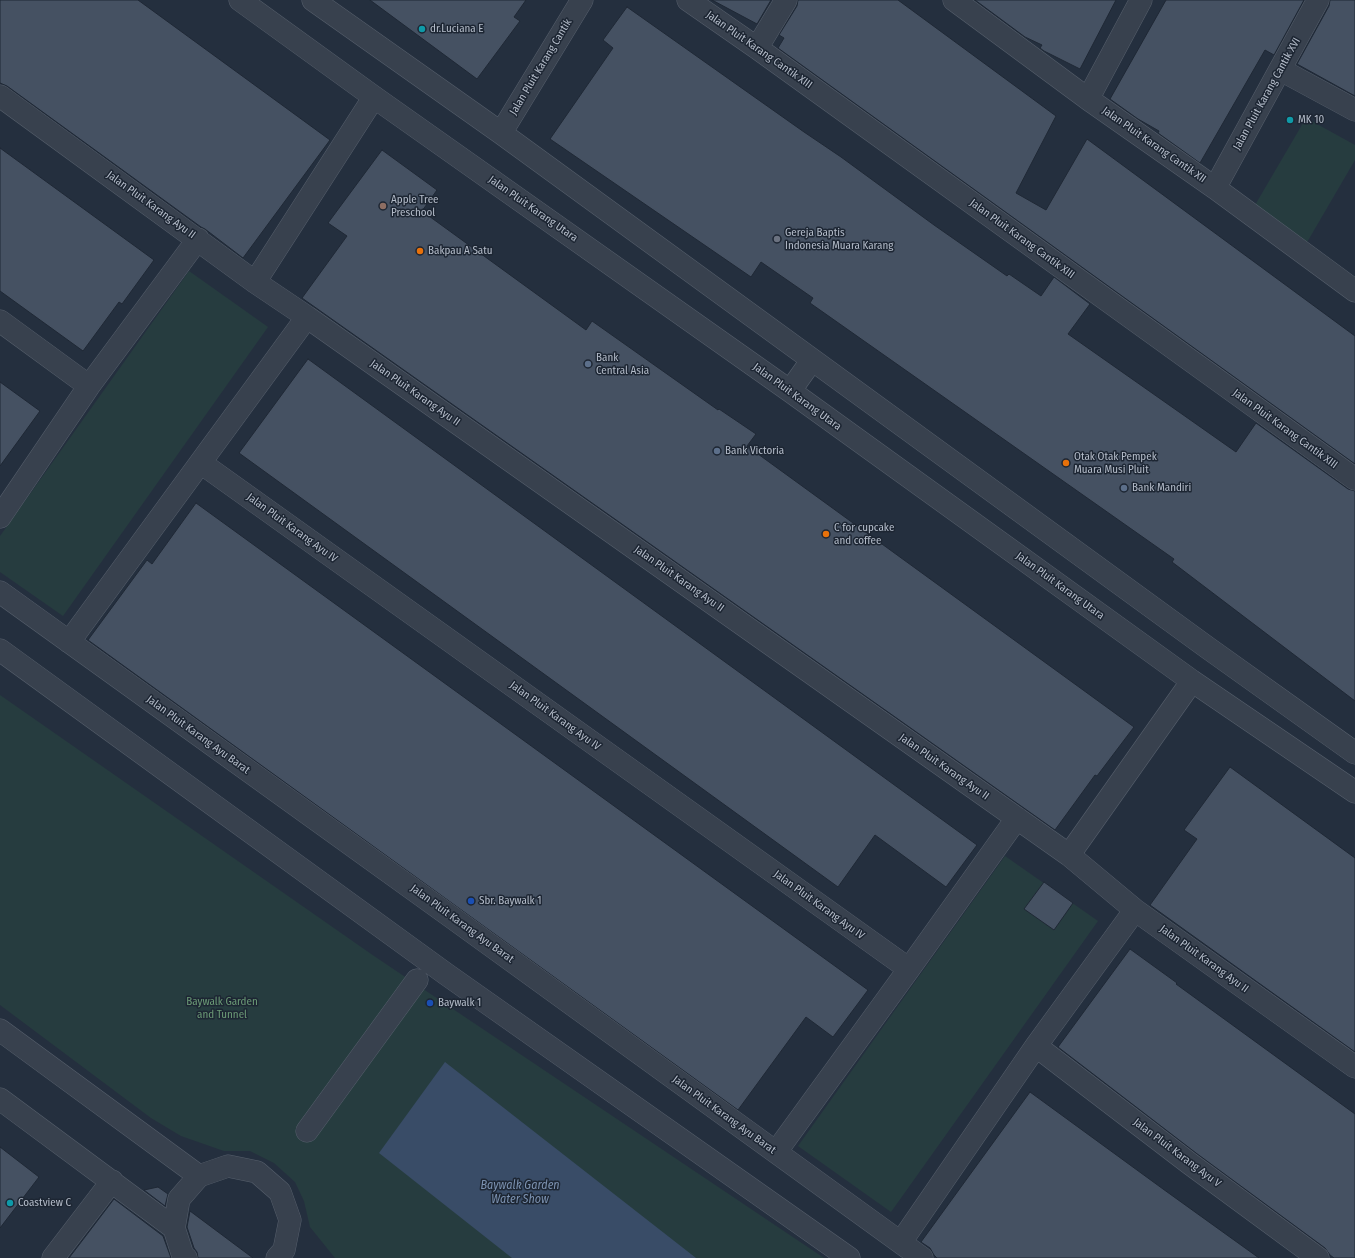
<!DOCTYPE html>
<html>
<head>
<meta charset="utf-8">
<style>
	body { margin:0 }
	canvas { display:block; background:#242f3e }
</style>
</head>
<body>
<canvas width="1355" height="1258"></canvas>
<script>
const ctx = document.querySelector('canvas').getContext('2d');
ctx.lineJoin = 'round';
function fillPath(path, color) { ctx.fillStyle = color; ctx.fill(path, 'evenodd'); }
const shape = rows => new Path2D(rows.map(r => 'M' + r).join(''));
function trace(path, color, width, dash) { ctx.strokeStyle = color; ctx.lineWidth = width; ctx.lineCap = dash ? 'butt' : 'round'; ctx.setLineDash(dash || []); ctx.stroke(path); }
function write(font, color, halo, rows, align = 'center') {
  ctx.font = font + ' "Fira Sans Condensed",sans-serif'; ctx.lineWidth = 3; ctx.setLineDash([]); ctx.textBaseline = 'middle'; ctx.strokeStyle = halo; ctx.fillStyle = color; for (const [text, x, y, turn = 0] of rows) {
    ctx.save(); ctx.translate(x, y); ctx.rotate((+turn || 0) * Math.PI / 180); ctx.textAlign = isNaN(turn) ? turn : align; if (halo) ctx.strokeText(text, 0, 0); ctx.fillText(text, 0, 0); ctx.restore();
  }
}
const green = shape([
	[1306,118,1355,145,1355,160,1306,244,1251,212],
	[189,271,268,327,63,616,0,572,0,536],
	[0,695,374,956,824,1258,335,1258,310,1227,304,1201,295,1182,274,1163,250,1151,224,1151,181,1136,151,1118,0,1005],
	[1005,856,1098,921,891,1212,798,1146]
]);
const water = shape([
	[445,1062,696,1258,512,1258,379,1153]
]);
const building = shape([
	[0,0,138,0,330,140,243,258,205,229,201,227,7,86,0,83,0,0],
	[370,0,526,0,514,17,520,21,477,79,370,0],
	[712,0,771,0,757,24,712,0],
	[798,0,898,0,1056,116,1016,193,1046,210,1087,139,1355,336,1355,464,778,48,784,38,779,35,797,6,798,0],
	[975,0,1116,0,1080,69,1044,51,1040,48,1042,45,1025,37,975,0],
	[1166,0,1304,0,1274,55,1265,50,1200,163,1158,133,1159,131,1138,119,1110,99,1166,0],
	[1330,0,1355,0,1355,96,1297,64,1329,6,1330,0],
	[627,7,804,132,841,157,934,225,1007,276,1009,274,1041,296,1054,277,1090,304,1068,334,1236,452,1256,423,1348,489,1355,491,1355,701,1172,562,1174,559,810,303,813,298,761,262,751,277,550,139,613,48,603,40,627,7],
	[0,148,154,260,122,304,119,302,83,351,0,291,0,148],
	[382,150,437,190,422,211,586,330,592,321,718,410,719,409,756,434,747,446,1134,727,1097,776,1095,775,1055,830,302,298,347,236,328,223,382,150],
	[308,359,977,845,946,887,875,835,838,887,239,453,308,359],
	[0,382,40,411,0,466,0,382],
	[196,503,868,990,833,1037,806,1017,738,1110,88,640,147,560,152,564,196,503],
	[1230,767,1355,858,1355,1052,1150,905,1197,839,1184,830,1230,767],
	[1044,882,1073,903,1054,930,1024,909,1044,882],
	[1130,949,1177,983,1176,984,1355,1114,1355,1258,1334,1258,1330,1255,1325,1248,1196,1153,1058,1047,1130,949],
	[1030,1092,1163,1189,1259,1258,937,1258,934,1255,930,1248,921,1242,1030,1092],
	[0,1147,39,1177,0,1228,0,1147],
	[158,1187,168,1194,165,1206,144,1190,158,1187],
	[114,1199,163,1236,171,1258,69,1258,114,1199],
	[190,1211,253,1258,198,1258,197,1252,194,1248,187,1227,190,1211]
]);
const minor = shape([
	[240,0,374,97,790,391,1192,681,1355,792],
	[313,0,501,133,1208,648,1355,753],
	[688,0,757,48,1355,479],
	[954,0,1088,99,1215,188,1355,291],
	[757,48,786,0],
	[1281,70,1355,110],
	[0,96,255,282,307,317,1069,855,1135,910,1355,1067],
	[1088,99,1141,0],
	[501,133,582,0],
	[1215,188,1318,0],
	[255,282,374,97],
	[0,321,89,386],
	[790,391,812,360],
	[201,463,909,969],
	[0,517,89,386,198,239],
	[0,592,450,916,922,1258],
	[69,642,307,317],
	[0,650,446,974,849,1258],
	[1069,855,1192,681],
	[0,1030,199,1176],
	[1036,1046,1189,1163,1318,1258],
	[0,1099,174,1228],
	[307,1131,417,980],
	[776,1152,909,969,1017,818],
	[901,1242,1036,1046,1135,910],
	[53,1258,112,1181],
	[186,1258,183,1256,174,1228,179,1199,199,1176,228,1166,257,1172,280,1192,290,1220,284,1250,277,1258]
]);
const markers = [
	[422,29,4,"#0f9aa8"],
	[1290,120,4,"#0f9aa8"],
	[383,206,4,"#8d6e63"],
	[777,239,4,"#6b7280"],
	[420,251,4,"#e8710a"],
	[588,364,4,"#5c6f8a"],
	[717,451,4,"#5c6f8a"],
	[1066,463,4,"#e8710a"],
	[1124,488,4,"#5c6f8a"],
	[826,534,4,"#e8710a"],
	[471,901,4,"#1a4fb4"],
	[430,1003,4,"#1a4fb4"],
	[10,1203,4,"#0f9aa8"]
];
const poiNames = [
	["dr.Luciana E",430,29],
	["MK 10",1298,120],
	["Apple Tree",391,200],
	["Preschool",391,213],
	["Gereja Baptis",785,233],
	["Indonesia Muara Karang",785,246],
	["Bakpau A Satu",428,251],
	["Bank",596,358],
	["Central Asia",596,371],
	["Bank Victoria",725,451],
	["Otak Otak Pempek",1074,457],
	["Muara Musi Pluit",1074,470],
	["Bank Mandiri",1132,488],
	["C for cupcake",834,528],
	["and coffee",834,541],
	["Sbr. Baywalk 1",479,901],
	["Baywalk 1",438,1003],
	["Coastview C",18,1203]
];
const streetNames = [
	["Jalan Pluit Karang Cantik XIII",759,50,35],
	["Jalan Pluit Karang Cantik",541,67,-59],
	["Jalan Pluit Karang Cantik XVI",1267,94,-61],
	["Jalan Pluit Karang Cantik XII",1154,145,35],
	["Jalan Pluit Karang Ayu II",151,205,36],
	["Jalan Pluit Karang Utara",533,209,35],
	["Jalan Pluit Karang Cantik XIII",1022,239,36],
	["Jalan Pluit Karang Ayu II",415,393,35],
	["Jalan Pluit Karang Utara",797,397,36],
	["Jalan Pluit Karang Cantik XIII",1285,429,36],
	["Jalan Pluit Karang Ayu IV",292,528,36],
	["Jalan Pluit Karang Ayu II",679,579,35],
	["Jalan Pluit Karang Utara",1060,586,36],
	["Jalan Pluit Karang Ayu IV",555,716,36],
	["Jalan Pluit Karang Ayu Barat",198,735,36],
	["Jalan Pluit Karang Ayu II",944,767,35],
	["Jalan Pluit Karang Ayu IV",819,905,36],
	["Jalan Pluit Karang Ayu Barat",462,924,36],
	["Jalan Pluit Karang Ayu II",1204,959,36],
	["Jalan Pluit Karang Ayu Barat",724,1115,36],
	["Jalan Pluit Karang Ayu V",1177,1153,37]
];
const parkNames = [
	["Baywalk Garden",222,1002],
	["and Tunnel",222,1015]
];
const waterNames = [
	["Baywalk Garden",520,1186],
	["Water Show",520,1200]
];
fillPath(green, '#263c3f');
fillPath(water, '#394c67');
fillPath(building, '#455162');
trace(building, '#1f2835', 1);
trace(minor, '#565f6c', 23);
trace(minor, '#38414e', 22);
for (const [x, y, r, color] of markers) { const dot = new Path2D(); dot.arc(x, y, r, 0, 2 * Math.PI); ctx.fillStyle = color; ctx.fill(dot); trace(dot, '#1d2633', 1.5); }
write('11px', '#b4bcc9', '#1d2633', poiNames, 'left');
write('11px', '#b4bcc9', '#1d2633', streetNames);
write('11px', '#6b9a76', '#1d2633', parkNames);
write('italic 12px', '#7c92b1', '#1d2633', waterNames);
</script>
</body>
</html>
